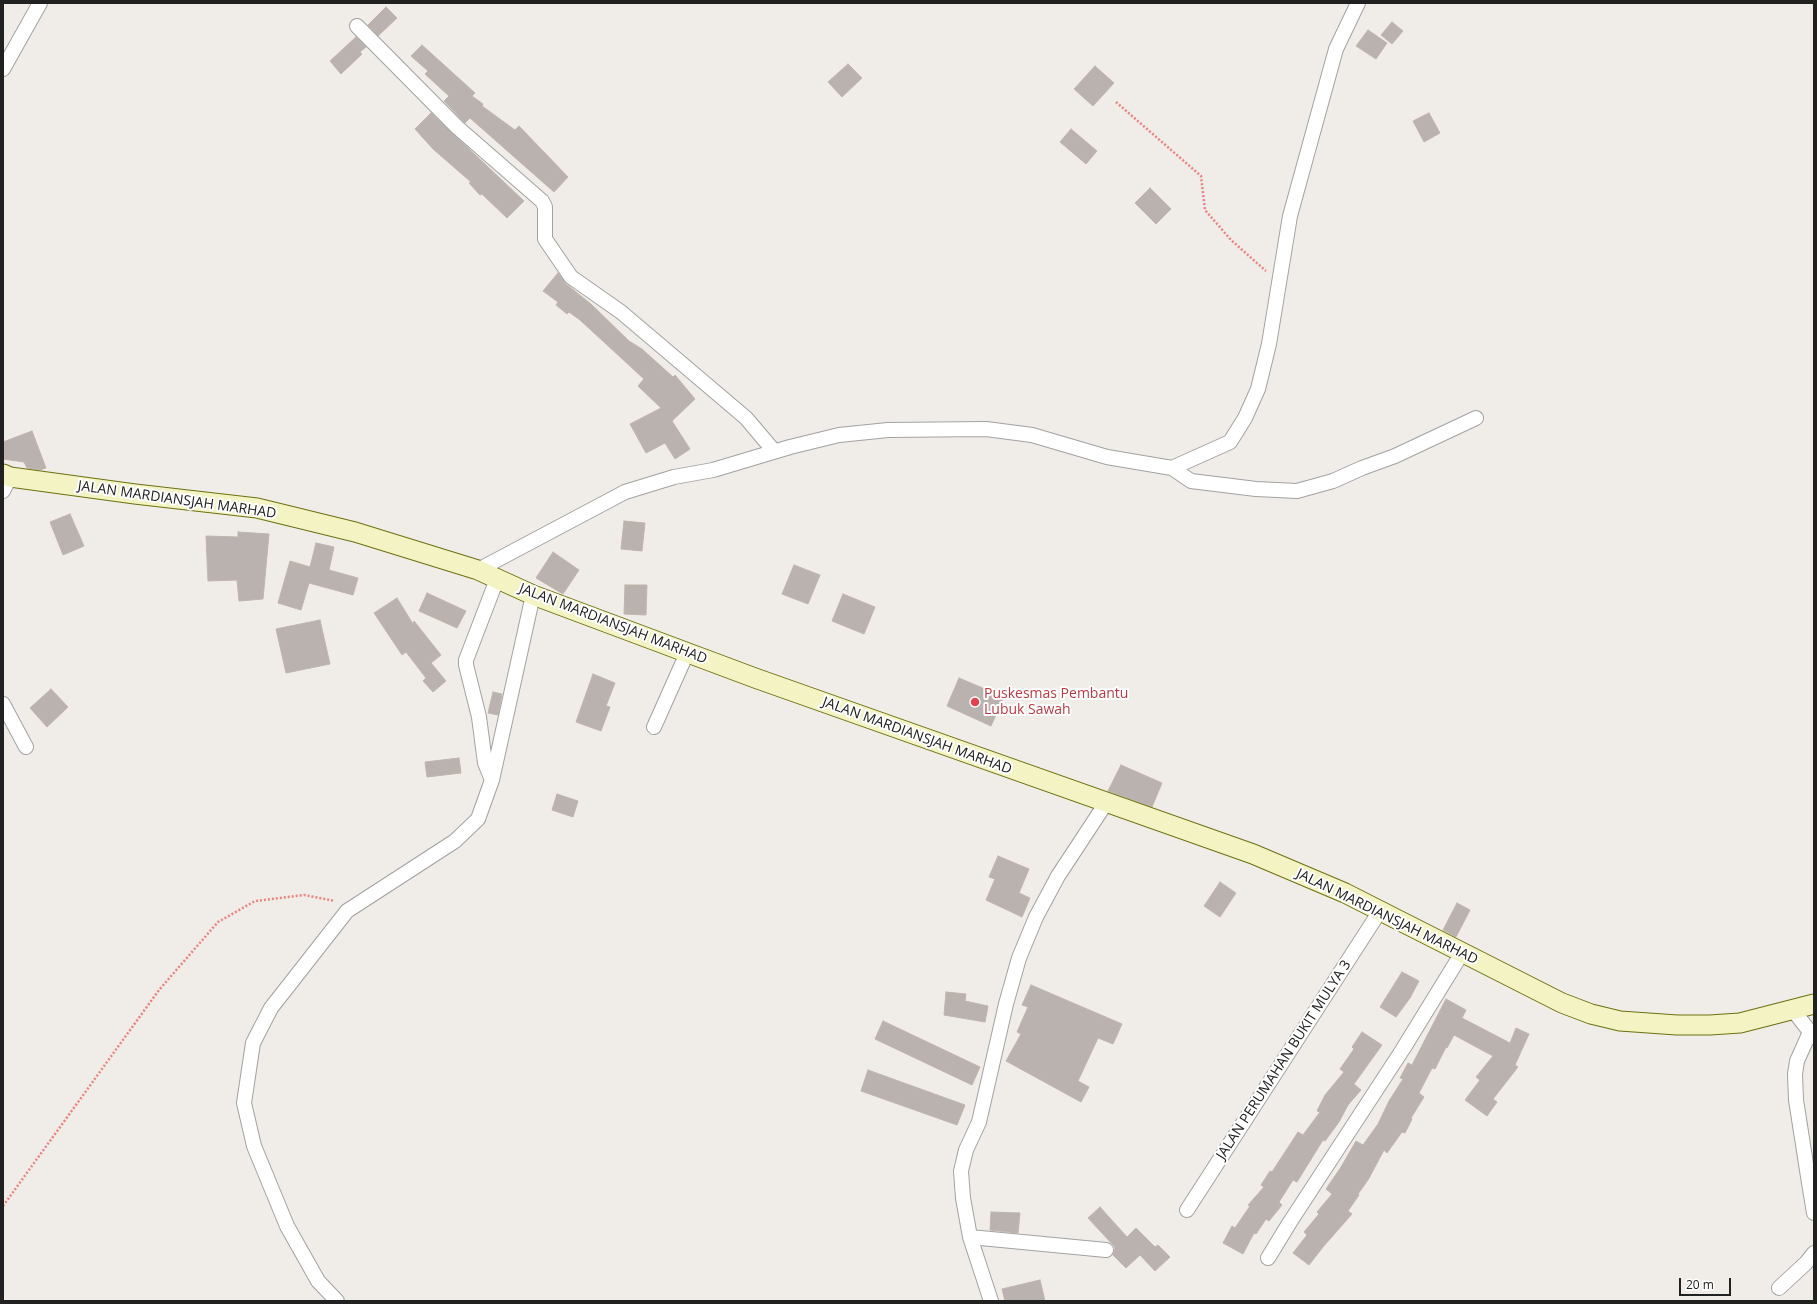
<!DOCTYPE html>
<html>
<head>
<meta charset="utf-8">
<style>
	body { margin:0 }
	#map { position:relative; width:1817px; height:1304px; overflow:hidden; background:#f0ede8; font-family:"Open Sans",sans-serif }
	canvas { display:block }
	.frame { position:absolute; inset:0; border:4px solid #212121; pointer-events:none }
	.scale { position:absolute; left:1679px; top:1278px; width:52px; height:18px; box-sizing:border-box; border:2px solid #212121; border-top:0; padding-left:5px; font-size:12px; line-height:14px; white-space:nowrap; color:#212121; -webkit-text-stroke:3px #fff; paint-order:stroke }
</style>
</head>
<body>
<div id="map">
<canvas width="1817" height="1304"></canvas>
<div class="frame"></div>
<div class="scale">20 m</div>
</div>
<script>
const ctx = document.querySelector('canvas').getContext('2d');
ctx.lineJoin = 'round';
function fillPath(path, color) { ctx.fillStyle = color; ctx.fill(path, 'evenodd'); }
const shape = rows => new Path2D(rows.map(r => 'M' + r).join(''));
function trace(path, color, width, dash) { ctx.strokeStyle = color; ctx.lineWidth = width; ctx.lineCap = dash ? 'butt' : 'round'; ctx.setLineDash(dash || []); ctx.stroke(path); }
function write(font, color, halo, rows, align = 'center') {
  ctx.font = font + ' "Open Sans",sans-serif'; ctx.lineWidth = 4; ctx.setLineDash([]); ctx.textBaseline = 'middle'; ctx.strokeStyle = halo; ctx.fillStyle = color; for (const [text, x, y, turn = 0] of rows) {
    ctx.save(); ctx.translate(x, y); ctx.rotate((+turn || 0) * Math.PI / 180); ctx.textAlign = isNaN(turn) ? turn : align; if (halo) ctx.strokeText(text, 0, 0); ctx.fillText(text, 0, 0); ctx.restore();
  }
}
const building = shape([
	[386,7,397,18,378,36,368,25,386,7],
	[1392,22,1403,31,1392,44,1381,35,1392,22],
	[1368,30,1387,43,1376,59,1356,46,1368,30],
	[356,37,366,47,360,52,362,54,341,74,330,61,356,37],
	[422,45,475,93,472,96,483,104,482,106,515,130,519,126,568,177,554,192,470,118,465,123,444,101,449,96,425,74,428,71,411,56,422,45],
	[848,64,862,78,842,97,828,82,848,64],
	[1095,66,1114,83,1093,106,1074,89,1095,66],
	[431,113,524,201,507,218,482,194,480,195,469,183,471,182,433,149,415,129,431,113],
	[1429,113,1440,133,1424,142,1413,121,1429,113],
	[1071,129,1097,151,1086,164,1060,142,1071,129],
	[1150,188,1171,209,1156,224,1135,203,1150,188],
	[558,273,566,284,591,304,629,341,642,349,673,377,675,375,695,399,672,421,690,449,675,459,665,443,646,453,630,424,661,408,638,386,644,379,580,320,569,312,567,314,556,305,558,302,543,291,558,273],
	[32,431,46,468,40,470,27,468,24,462,3,459,3,442,32,431],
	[70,514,84,546,63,555,50,522,70,514],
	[624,521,645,523,642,551,621,549,624,521],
	[238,532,269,534,263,599,239,601,237,580,208,581,206,536,238,537,238,532],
	[316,543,334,547,329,570,358,578,353,595,309,583,301,610,278,603,290,561,310,567,316,543],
	[553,552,579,570,563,594,536,578,553,552],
	[794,565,820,575,808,604,782,594,794,565],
	[625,585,647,585,646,615,624,614,625,585],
	[427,593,466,611,457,628,419,611,427,593],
	[843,594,875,607,864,634,832,621,843,594],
	[397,598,413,624,414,621,441,655,431,663,446,681,433,692,423,681,426,678,406,652,402,655,374,613,397,598],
	[320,620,330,664,286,673,276,629,320,620],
	[593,674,615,683,606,706,610,707,601,731,576,722,593,674],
	[959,678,1004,697,991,726,947,706,959,678],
	[51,689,68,707,47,727,30,708,51,689],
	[493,692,502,694,498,715,488,713,493,692],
	[459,758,461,773,427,777,425,762,459,758],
	[1121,765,1162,783,1152,807,1108,791,1121,765],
	[557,794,578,801,573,817,552,810,557,794],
	[998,856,1029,869,1019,893,1030,898,1022,917,986,900,995,879,989,877,998,856],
	[1220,882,1236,893,1220,917,1204,906,1220,882],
	[1457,903,1470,910,1456,937,1443,930,1457,903],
	[1402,972,1419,981,1410,998,1396,1017,1380,1007,1402,972],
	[1031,985,1122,1024,1113,1044,1098,1038,1078,1081,1089,1087,1081,1102,1006,1061,1021,1034,1017,1032,1028,1007,1022,1005,1031,985],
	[946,992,966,994,965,1001,988,1006,985,1022,944,1015,946,992],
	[1446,999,1466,1010,1462,1018,1510,1043,1516,1028,1529,1034,1515,1065,1518,1067,1493,1099,1497,1102,1487,1116,1465,1100,1480,1080,1476,1077,1493,1056,1454,1035,1447,1048,1446,1047,1435,1069,1432,1068,1419,1093,1424,1097,1411,1118,1412,1119,1405,1133,1402,1132,1387,1153,1384,1150,1368,1180,1358,1194,1359,1195,1348,1211,1352,1214,1323,1247,1309,1265,1293,1253,1307,1235,1304,1232,1319,1214,1317,1212,1332,1194,1326,1189,1341,1167,1356,1141,1363,1145,1378,1124,1389,1101,1403,1079,1400,1078,1408,1063,1412,1065,1446,999],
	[883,1021,980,1067,972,1085,875,1039,883,1021],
	[1362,1032,1382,1045,1354,1084,1361,1090,1348,1105,1339,1122,1325,1141,1323,1140,1297,1182,1293,1180,1279,1202,1282,1205,1269,1221,1266,1219,1256,1234,1254,1233,1243,1254,1223,1243,1232,1226,1235,1228,1250,1206,1248,1205,1264,1187,1261,1185,1270,1171,1272,1172,1298,1132,1303,1135,1320,1112,1317,1111,1325,1095,1344,1072,1340,1069,1354,1049,1352,1047,1362,1032],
	[868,1070,965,1105,957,1125,861,1091,868,1070],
	[1100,1207,1127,1237,1136,1228,1155,1247,1158,1245,1170,1257,1155,1271,1140,1255,1126,1268,1113,1255,1115,1249,1114,1246,1088,1218,1100,1207],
	[991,1212,1020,1213,1018,1233,990,1230,991,1212],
	[1040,1280,1045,1301,1005,1301,1002,1289,1040,1280]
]);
const path = shape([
	[1116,102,1201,176,1205,210,1231,240,1266,271],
	[3,1206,159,990,218,922,255,901,304,895,335,901]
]);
const street = shape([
	[357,26,457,127,542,201,545,207,545,239,571,277,621,312,746,418,774,451],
	[3,69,40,3],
	[1172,468,1230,442,1245,418,1258,389,1269,344,1290,216,1336,49,1358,3],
	[3,491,10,477],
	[478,570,625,492,674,477,713,470,790,447,839,435,888,430,986,429,1032,435,1107,457,1172,468,1191,481,1256,489,1297,491,1333,481,1362,468,1395,456,1476,418],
	[3,704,26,747],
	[654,727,687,653],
	[492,780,485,763,479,717,466,665,466,660,497,579],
	[1793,1010,1814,1037],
	[1814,1181,1809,1183,1814,1213],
	[1809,1183,1796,1100,1795,1074,1797,1061,1810,1032],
	[1187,1210,1380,911],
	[970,1237,1106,1250],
	[1268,1258,1290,1222,1403,1049,1462,953],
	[1779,1288,1806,1263,1814,1253],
	[337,1301,318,1281,287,1226,254,1146,244,1103,253,1043,271,1008,347,911,455,841,478,819,492,780,533,595],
	[991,1301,970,1237,963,1198,961,1171,966,1150,979,1122,1006,1004,1019,958,1036,917,1058,876,1106,803]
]);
const secondary = shape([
	[3,474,10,477,135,494,257,508,355,532,478,570,533,595,755,678,1253,854,1345,893,1562,1003,1591,1014,1620,1021,1677,1025,1710,1025,1740,1023,1814,1004]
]);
const markers = [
	[975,702,5,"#e0444e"]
];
const streetNames = [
	["JALAN MARDIANSJAH MARHAD",177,500,8],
	["JALAN MARDIANSJAH MARHAD",613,624,21],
	["JALAN MARDIANSJAH MARHAD",917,736,20],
	["JALAN MARDIANSJAH MARHAD",1387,917,26],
	["JALAN PERUMAHAN BUKIT MULYA 3",1284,1060,-57]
];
const healthNames = [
	["Puskesmas Pembantu",984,694],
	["Lubuk Sawah",984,710]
];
fillPath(building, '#bab2ae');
trace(building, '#c1b4ac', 1);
trace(street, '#a2a2a2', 16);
trace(secondary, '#6c7010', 21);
trace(path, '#ed817d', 2.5, [2, 2]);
trace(street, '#fff', 14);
trace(secondary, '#f4f3c3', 19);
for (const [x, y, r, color] of markers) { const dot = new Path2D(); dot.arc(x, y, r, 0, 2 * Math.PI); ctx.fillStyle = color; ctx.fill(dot); trace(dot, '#fff', 1.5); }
write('14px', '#212121', '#fff', streetNames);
write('14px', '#be3a42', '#fff', healthNames, 'left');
</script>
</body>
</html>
